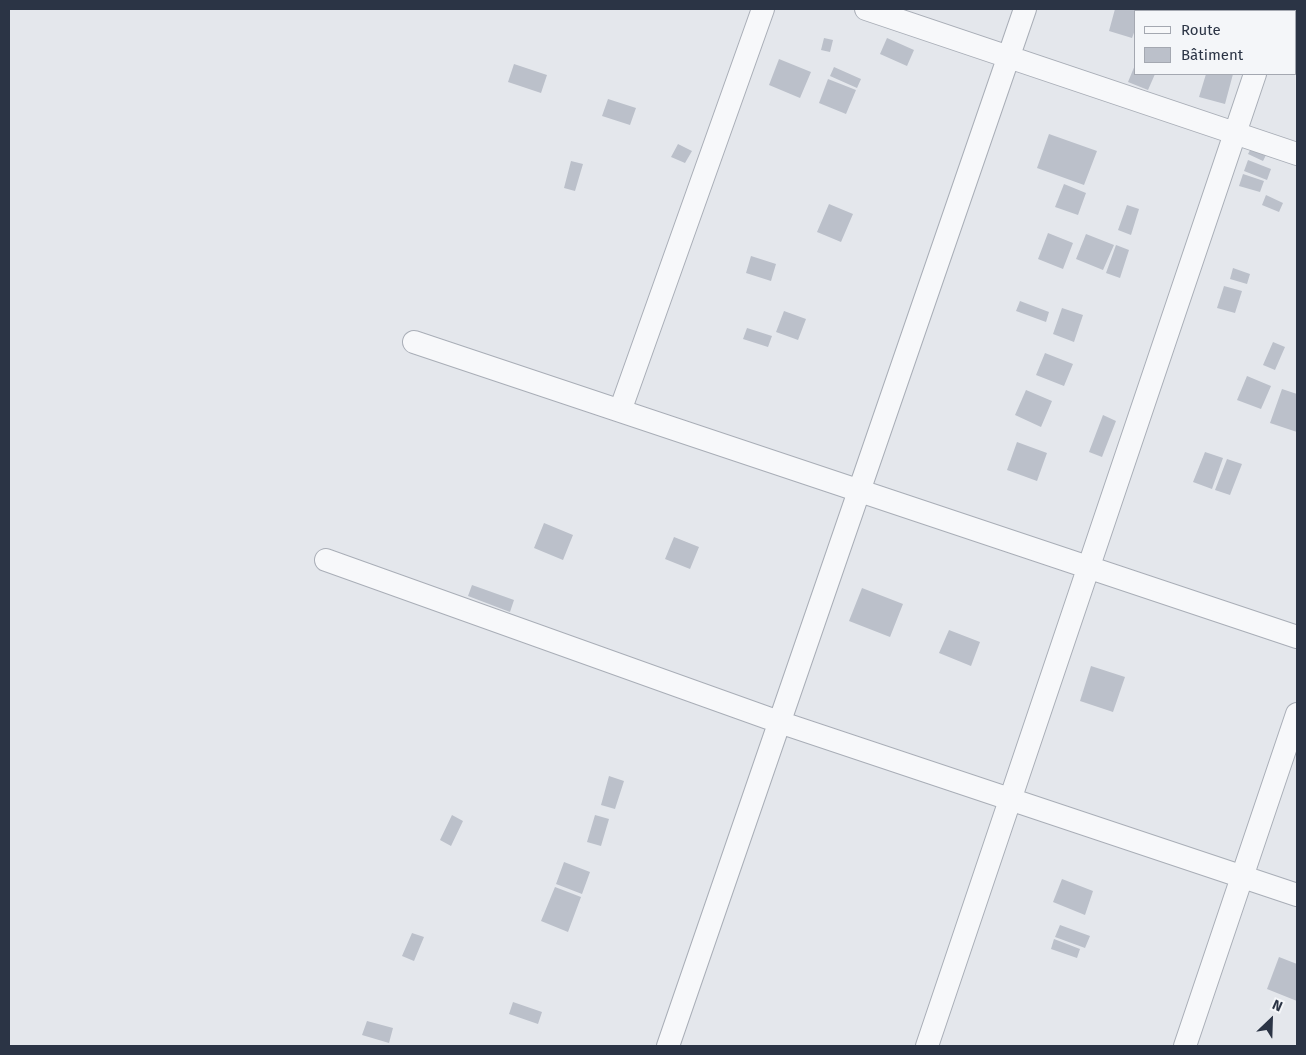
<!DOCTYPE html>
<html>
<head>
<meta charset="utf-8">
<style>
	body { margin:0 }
	#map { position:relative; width:1306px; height:1055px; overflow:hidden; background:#e4e7ec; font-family:"Fira Sans",sans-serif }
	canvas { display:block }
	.frame { position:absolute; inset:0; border:10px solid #2b3445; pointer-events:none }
	.legend { position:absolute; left:1134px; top:10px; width:162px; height:65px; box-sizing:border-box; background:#f4f6f9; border:1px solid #a4a8b1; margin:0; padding:6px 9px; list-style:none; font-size:15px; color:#2b3445 }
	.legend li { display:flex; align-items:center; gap:10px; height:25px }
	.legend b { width:25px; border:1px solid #a4a8b1 }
	.north { position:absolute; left:1246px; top:995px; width:50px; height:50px; -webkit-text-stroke:4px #f4f6f9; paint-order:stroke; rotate:24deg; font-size:14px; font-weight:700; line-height:20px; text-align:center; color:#2b3445 }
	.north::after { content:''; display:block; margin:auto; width:18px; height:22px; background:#2b3445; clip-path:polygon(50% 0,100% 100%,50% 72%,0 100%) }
</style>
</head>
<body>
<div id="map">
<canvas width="1306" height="1055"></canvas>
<div class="frame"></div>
<ul class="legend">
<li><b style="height:6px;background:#f7f8fa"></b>Route</li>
<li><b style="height:14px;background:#bbc0ca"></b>Bâtiment</li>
</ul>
<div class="north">N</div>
</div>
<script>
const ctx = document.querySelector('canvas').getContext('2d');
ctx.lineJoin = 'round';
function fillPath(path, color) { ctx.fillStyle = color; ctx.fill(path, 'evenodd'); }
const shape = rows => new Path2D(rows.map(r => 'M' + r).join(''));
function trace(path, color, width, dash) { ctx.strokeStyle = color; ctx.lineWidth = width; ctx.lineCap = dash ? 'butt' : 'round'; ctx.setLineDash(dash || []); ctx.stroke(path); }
const building = shape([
	[1115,9,1135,10,1135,30,1132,38,1109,31],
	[1184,9,1211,9,1210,11,1190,11],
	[824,38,833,40,830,52,821,50],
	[887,38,914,50,907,66,880,54],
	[779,59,811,72,800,98,769,85],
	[514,64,547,75,541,93,508,82],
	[1135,65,1135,74,1155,74,1148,90,1128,82],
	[834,67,861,79,857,88,830,76],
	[1206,74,1233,74,1225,104,1199,97],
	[828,79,856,90,846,114,819,103],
	[608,99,636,108,630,125,602,116],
	[1049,134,1097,151,1084,185,1037,168],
	[678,144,692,151,685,163,671,157],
	[1251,148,1266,155,1263,161,1248,154],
	[1248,160,1271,169,1267,180,1244,171],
	[571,161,583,164,575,191,564,188],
	[1243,174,1264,181,1260,192,1239,186],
	[1064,184,1086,193,1078,215,1055,207],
	[1266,195,1283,203,1279,212,1262,205],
	[829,204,853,214,841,242,817,232],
	[1127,205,1139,209,1131,235,1118,230],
	[1048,233,1073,243,1063,269,1038,259],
	[1086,234,1114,245,1103,270,1076,259],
	[1116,245,1129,250,1120,278,1106,273],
	[751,256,776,264,771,281,746,273],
	[1233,268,1250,274,1247,284,1230,279],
	[1224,286,1242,291,1235,313,1217,308],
	[1020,301,1049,312,1046,322,1016,311],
	[1062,308,1083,315,1074,342,1053,334],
	[784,311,806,319,798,340,776,332],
	[747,328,772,336,768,347,743,339],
	[1273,342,1285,347,1275,370,1263,365],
	[1045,353,1073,364,1064,386,1036,375],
	[1247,376,1271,386,1261,409,1237,400],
	[1282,389,1297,394,1297,432,1270,423],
	[1026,390,1052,401,1041,427,1015,415],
	[1103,415,1116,421,1102,457,1089,452],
	[1017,442,1047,453,1037,481,1007,470],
	[1205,452,1223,458,1212,489,1193,482],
	[1227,459,1242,464,1230,495,1215,490],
	[544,523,573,535,563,560,534,548],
	[674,537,699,547,690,569,665,559],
	[472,585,514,600,510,612,468,596],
	[862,588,903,604,890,637,849,621],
	[949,630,980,642,971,666,939,653],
	[1091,666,1125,677,1113,712,1080,701],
	[609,776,624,781,615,809,601,805],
	[452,815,463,821,451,846,440,840],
	[595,815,609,819,601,846,587,842],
	[564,862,590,872,582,894,556,884],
	[1062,879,1093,891,1085,915,1053,902],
	[555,887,581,897,568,932,541,921],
	[1060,925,1090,936,1085,948,1055,937],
	[412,933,424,937,414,961,402,956],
	[1054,939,1080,949,1077,958,1051,949],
	[1279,957,1297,964,1297,1001,1267,989],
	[513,1002,542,1012,538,1024,509,1014],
	[367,1021,393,1028,389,1043,362,1035]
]);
const minor = shape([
	[866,9,1297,154],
	[1276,11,1277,9],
	[414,342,1297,637],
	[620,411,763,9],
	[326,560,779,722,1297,895],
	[668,1046,1025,9],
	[927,1046,1255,74],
	[1185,1046,1297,714]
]);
fillPath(building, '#bbc0ca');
trace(minor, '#a9aeb7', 24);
trace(minor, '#f7f8fa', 22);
</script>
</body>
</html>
